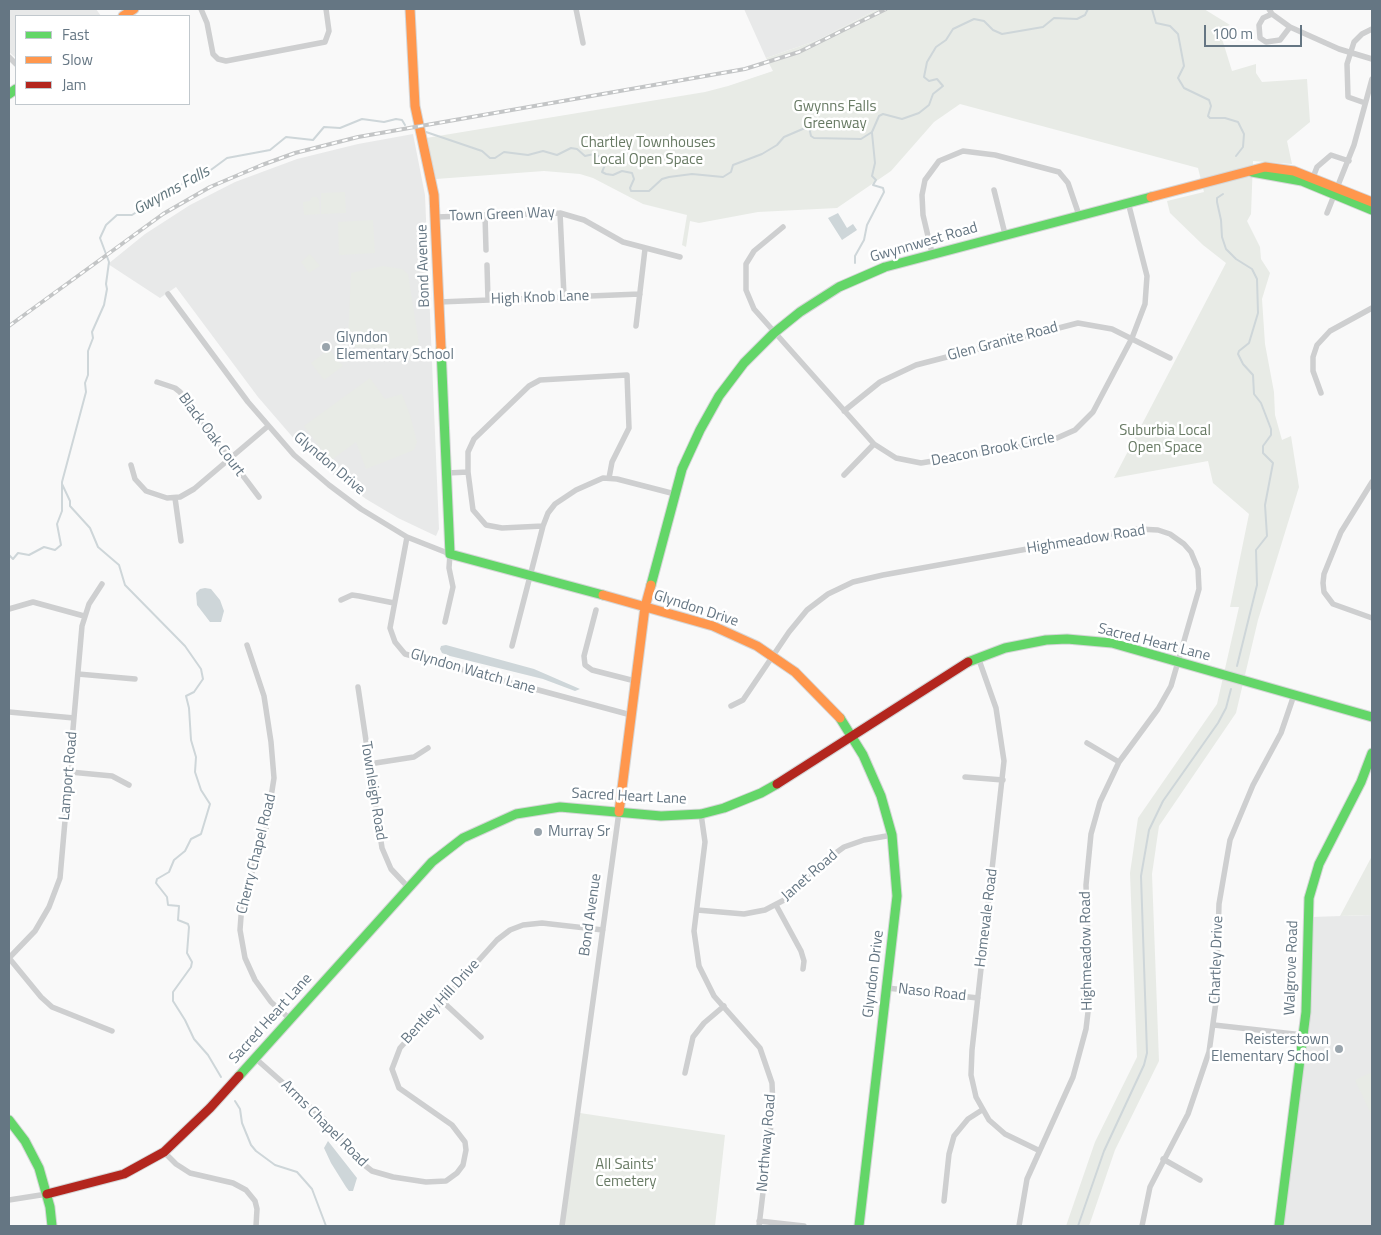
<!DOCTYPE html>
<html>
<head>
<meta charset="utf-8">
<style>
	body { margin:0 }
	#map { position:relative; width:1381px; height:1235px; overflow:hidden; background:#f9f9f9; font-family:"Titillium Web",sans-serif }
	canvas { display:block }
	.frame { position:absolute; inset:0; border:10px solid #657683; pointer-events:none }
	.legend { position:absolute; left:15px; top:15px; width:175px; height:90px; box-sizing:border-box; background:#fff; border:1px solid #c1c8cd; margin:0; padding:6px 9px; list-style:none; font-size:15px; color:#657683 }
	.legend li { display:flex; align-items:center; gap:10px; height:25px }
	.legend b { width:25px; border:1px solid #c1c8cd }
	.scale { position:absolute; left:1204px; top:25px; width:98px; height:22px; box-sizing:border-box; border:2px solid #657683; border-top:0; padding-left:6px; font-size:15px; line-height:18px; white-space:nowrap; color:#657683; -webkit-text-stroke:4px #fff; paint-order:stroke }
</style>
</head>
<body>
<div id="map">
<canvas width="1381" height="1235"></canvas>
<div class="frame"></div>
<ul class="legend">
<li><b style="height:6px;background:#63d668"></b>Fast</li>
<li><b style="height:6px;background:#ff974d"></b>Slow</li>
<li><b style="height:6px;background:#b3261e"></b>Jam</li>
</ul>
<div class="scale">100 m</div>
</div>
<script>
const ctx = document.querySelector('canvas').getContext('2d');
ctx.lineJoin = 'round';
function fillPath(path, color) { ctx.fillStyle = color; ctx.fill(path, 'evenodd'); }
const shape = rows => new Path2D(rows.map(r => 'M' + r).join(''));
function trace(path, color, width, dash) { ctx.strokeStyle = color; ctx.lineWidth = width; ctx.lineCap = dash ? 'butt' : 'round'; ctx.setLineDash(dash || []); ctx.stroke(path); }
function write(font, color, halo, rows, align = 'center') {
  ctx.font = font + ' "Titillium Web",sans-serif'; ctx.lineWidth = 5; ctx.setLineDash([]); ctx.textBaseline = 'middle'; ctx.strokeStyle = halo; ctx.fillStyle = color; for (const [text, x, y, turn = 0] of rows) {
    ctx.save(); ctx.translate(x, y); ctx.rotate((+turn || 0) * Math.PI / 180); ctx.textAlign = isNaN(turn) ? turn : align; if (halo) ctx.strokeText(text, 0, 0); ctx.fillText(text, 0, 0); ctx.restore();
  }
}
const built = shape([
	[9,9,96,9,101,16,16,16,16,58,9,52],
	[744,9,878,9,818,40,766,58],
	[413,134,425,195,439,529,436,536,398,518,366,499,336,477,302,448,258,397,176,287,160,298,108,264,145,234,190,205,235,182,297,159,358,144],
	[1372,915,1372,1226,1283,1226,1309,1016,1312,973,1311,917]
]);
const green = shape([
	[878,9,1204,9,1230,25,1219,29,1232,71,1256,64,1256,73,1262,82,1307,79,1310,122,1287,141,1292,164,1253,161,1251,214,1247,221,1260,247,1261,259,1270,273,1262,299,1265,344,1274,392,1275,415,1282,440,1291,436,1299,487,1258,620,1236,713,1159,826,1152,874,1159,1061,1115,1150,1089,1226,1066,1226,1095,1142,1137,1057,1130,873,1138,818,1217,704,1239,607,1230,607,1249,514,1213,483,1208,461,1114,478,1226,263,1203,245,1170,213,1167,201,1204,192,1198,168,960,104,934,122,891,171,837,208,758,212,699,223,690,221,686,247,682,245,687,215,643,204,593,178,580,174,544,171,436,179,426,138,705,92,728,86,773,71,766,58,818,40],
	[345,192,346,213,321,214,321,193],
	[312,197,317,197,319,200,320,214,304,215,303,202,310,201],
	[373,220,375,253,339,255,338,222],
	[310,254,320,266,309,273,301,262],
	[383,266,402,269,408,274,419,344,415,350,352,347,348,341,351,273],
	[329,349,343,366,324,380,311,363],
	[370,378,385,399,402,394,410,415,417,442,414,450,366,469,356,442,330,461,304,426],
	[1372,856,1372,915,1340,916],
	[1372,1072,1372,1116,1355,1080],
	[580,1113,725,1135,715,1226,564,1226]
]);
const water = shape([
	[838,213,847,228,853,224,857,230,842,240,828,218],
	[205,588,211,589,220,600,224,611,221,622,210,622,197,605,196,593,200,589],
	[446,645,534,669,580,689,575,691,543,679,450,656,442,653,440,649,441,646],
	[328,1141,357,1178,353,1191,349,1191,346,1187,331,1163,324,1148]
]);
const stream = shape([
	[1152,9,1156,23,1170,26,1178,34,1184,66,1178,78,1184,88,1209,100,1211,106,1208,116,1210,118,1225,118,1238,122,1244,134,1243,147,1236,156],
	[426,132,482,151,490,158,495,158,504,152,528,155,543,151,557,155,571,148,577,149,585,156,594,154,607,160,602,172,606,174,613,175,622,171,632,173,634,179,630,188,631,191,649,191,662,179,669,177,692,174,723,177,731,172,733,165,762,154,777,145,784,137,805,128,809,127,811,136,814,138,861,139,872,132,879,116,883,114,902,119,919,113,929,105,933,94,943,86,937,79,929,81,924,77,927,62,936,47,946,40,953,29,974,19,984,21,993,30,1002,34,1043,27,1054,18,1077,19,1085,15,1088,9],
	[1223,194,1217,198,1217,202,1221,220,1222,237,1226,249,1236,259,1252,269,1257,279,1258,313,1249,343,1239,351,1238,354,1243,364,1253,375,1254,394,1261,403,1271,429,1271,435,1263,446,1263,453,1273,463,1265,505,1267,536,1256,550,1257,585,1237,666],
	[855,263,855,256,864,240,867,225,884,192,883,188,873,185,876,180,872,176,875,163,872,133],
	[62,484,70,501,70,506,90,528,98,547,119,565,125,585,185,646,201,669,203,679,194,692,186,696,189,708,191,740,196,757,195,772,201,790,210,804,201,834,191,839,185,851,174,860,169,872,157,879,156,883,167,897,168,905,179,906,178,920,188,924,189,927,187,953,192,962,191,967,173,992,173,1001,185,1020,194,1039,208,1055,221,1077],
	[9,555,13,559,18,553,29,555,44,547,55,550,61,545,57,524,62,511,62,482,86,392,85,383,88,375,88,351,93,338,92,332,104,305,107,289,106,284,109,262,100,238,106,225,117,215,132,215,166,193,175,191,185,181,204,175,227,158,270,150,286,137,313,140,324,127,340,128,362,119,384,122,396,119,402,120,405,125],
	[235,1101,240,1109,242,1123,251,1145,256,1151,275,1165,297,1172,305,1181,312,1189,326,1226],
	[1078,1226,1104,1151,1144,1065,1147,1053,1141,876,1149,830,1163,801,1218,723,1226,708,1231,689]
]);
const street = shape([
	[201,9,207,23,213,54,218,59,226,61,325,42,329,31,326,9],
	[576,9,583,43],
	[1269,9,1272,14,1290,27,1339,49,1372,59],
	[1272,14,1263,18,1259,25,1260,38,1266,42,1280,40,1290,27],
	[9,57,16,64],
	[1365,103,1348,97,1347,64,1354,42,1362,34,1372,29],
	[1312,180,1317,167,1331,155,1349,161],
	[994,190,1005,234],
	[560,213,564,296],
	[1327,213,1354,145,1372,79],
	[485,215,486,250],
	[436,217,560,213,584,220,623,242,680,257],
	[783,227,754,251,746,264,746,290,754,309,874,444,896,458,921,463,1048,442,1075,430,1093,412,1132,338,1145,304,1147,276,1128,202],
	[932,253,923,215,922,195,925,180,939,161,963,151,995,155,1059,172,1068,183,1079,215],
	[487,265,488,300],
	[168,294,248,402,294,455,329,485,361,509,407,537,450,554,449,568,453,587,445,622],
	[439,302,640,294],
	[636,326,645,249],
	[157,382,175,388,180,392,259,497],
	[1321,393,1313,371,1313,357,1317,345,1330,331,1372,308],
	[844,411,880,382,916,365,1078,323,1112,329,1170,358],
	[131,465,135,479,146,491,167,498,180,497,194,489,267,427],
	[447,473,468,472],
	[844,475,874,444],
	[1372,482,1341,532,1324,574,1323,583,1324,592,1333,604,1372,618],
	[175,498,181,541],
	[543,526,502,528,486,525,473,510,468,472,468,452,474,439,529,386,540,380,627,375,629,428,612,462,609,478],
	[407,537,390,628,395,642,405,654,631,715],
	[341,600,352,595,359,596,394,603],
	[9,609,33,602,84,616],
	[596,610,584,656,585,665,592,670,635,681],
	[247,645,264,696,271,742,274,778,266,829,242,903,240,930,245,958,255,980,271,1002,290,1019],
	[512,646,543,526,548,513,555,504,576,490,603,478,617,479,675,494],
	[978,657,996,708,1004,761,972,1050,971,1075,976,1097,989,1120,1005,1134,1038,1150],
	[78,674,135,679],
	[358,687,382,848,391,869,408,887],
	[731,706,743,700,789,632,807,610,828,594,853,582,883,575,1138,529,1158,530,1170,534,1184,544,1191,552,1198,569,1199,589,1171,686,1158,709,1119,762,1100,802,1091,834,1086,885,1090,995,1086,1029,1073,1077,1027,1179,1019,1226],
	[9,712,74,718],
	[1087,743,1119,762],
	[369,764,414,757,428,748],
	[70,772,112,776,129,785],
	[965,777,1003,780],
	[701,814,705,842,694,931,699,966,714,996,760,1048,772,1083,773,1108,759,1226],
	[776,905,801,951,804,961,803,969],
	[697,910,744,914,765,910,786,899,822,863,844,847,864,840,892,835],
	[9,958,35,931,49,907,60,878,82,626,89,604,102,584],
	[9,958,41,997,52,1007,112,1031],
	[887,988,978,998],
	[442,1001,481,1037],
	[1214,1025,1303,1035],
	[255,1058,325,1120,358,1160,372,1171,393,1177,426,1182,446,1181,457,1173,463,1165,466,1150,465,1142,452,1125,399,1088,392,1069,400,1048,497,940,510,930,523,925,542,923,603,930],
	[685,1073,693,1037,704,1023,724,1006],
	[164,1152,176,1164,190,1173,233,1183,246,1190,255,1201,257,1209,256,1226],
	[1163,1159,1200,1180],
	[9,1200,47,1194],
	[944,1201,949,1154,954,1136,968,1119,982,1110],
	[759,1221,804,1226],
	[562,1226,619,812],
	[1142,1226,1150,1187,1188,1114,1209,1052,1216,1002,1219,904,1230,840,1253,785,1281,733,1294,695]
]);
const fast = shape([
	[9,94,16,89],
	[1252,172,1302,181,1372,210],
	[441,348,450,554,603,595],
	[651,585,682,469,700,430,719,396,744,363,774,333,800,312,839,287,885,267,1151,197],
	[968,662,1005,648,1046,640,1067,639,1112,643,1372,717],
	[840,718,863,755,881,796,892,835,897,896,859,1226],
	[239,1076,432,862,463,838,516,814,560,807,661,816,701,814,724,808,761,793,777,784],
	[9,1120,25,1141,39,1168,50,1207,52,1226],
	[1279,1226,1306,1012,1309,898,1319,864,1361,782,1372,753]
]);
const slow = shape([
	[410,9,415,106,434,195,441,348],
	[123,16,134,9],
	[1151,197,1265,167,1294,171,1372,202],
	[603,595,713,626,757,646,795,672,840,718],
	[619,812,645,607,651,585]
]);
const jam = shape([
	[777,784,968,662],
	[47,1194,124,1174,164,1152,210,1108,239,1076]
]);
const rail = shape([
	[9,326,163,214,210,187,262,165,295,153,358,137,745,69,799,52,886,9]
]);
const markers = [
	[326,347,5,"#99a4ac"],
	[538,832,5,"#99a4ac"],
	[1339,1049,5,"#99a4ac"]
];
const parkNames = [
	["Gwynns Falls",835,107],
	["Greenway",835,124],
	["Chartley Townhouses",648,143],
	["Local Open Space",648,160],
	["Suburbia Local",1165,431],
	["Open Space",1165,448],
	["All Saints'",626,1165],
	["Cemetery",626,1182]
];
const streetNames = [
	["Town Green Way",502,215,-2],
	["Gwynnwest Road",924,243,-16],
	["Bond Avenue",424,266,-92],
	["High Knob Lane",540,298,-2],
	["Glen Granite Road",1003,342,-15],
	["Black Oak Court",211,435,53],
	["Deacon Brook Circle",993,450,-11],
	["Glyndon Drive",329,464,40],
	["Highmeadow Road",1086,540,-9],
	["Glyndon Drive",696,609,18],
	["Sacred Heart Lane",1154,643,14],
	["Glyndon Watch Lane",473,672,16],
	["Lamport Road",69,776,-85],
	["Townleigh Road",373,791,81],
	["Sacred Heart Lane",629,797,3],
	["Cherry Chapel Road",257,854,-76],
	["Janet Road",810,876,-41],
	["Bond Avenue",591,915,-82],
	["Homevale Road",987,918,-83],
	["Highmeadow Road",1087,951,-91],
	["Chartley Drive",1217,960,-88],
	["Walgrove Road",1292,968,-88],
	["Glyndon Drive",874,974,-83],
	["Naso Road",932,993,6],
	["Bentley Hill Drive",441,1002,-48],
	["Sacred Heart Lane",271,1019,-48],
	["Arms Chapel Road",324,1124,45],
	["Northway Road",767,1143,-85]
];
const poiNames = [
	["Glyndon",336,338],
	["Elementary School",336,355],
	["Murray Sr",548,832],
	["Reisterstown",1329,1040,"right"],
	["Elementary School",1329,1057,"right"]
];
const waterNames = [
	["Gwynns Falls",172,191,-29]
];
fillPath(built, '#e8e9e9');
fillPath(green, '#e8ebe6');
fillPath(water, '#ced6d9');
trace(stream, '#ced6d9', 2);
trace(fast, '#d5d6d7', 11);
trace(slow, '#d5d6d7', 11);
trace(jam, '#d5d6d7', 11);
trace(street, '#cecfd0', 5.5);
trace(fast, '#63d668', 9);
trace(slow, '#ff974d', 9);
trace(jam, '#b3261e', 9);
trace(rail, '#c3c5c6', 4);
trace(rail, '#fff', 2, [5.5]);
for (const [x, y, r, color] of markers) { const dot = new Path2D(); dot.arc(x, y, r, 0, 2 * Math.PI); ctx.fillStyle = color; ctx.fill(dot); trace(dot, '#fff', 2); }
write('15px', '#687a64', '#fff', parkNames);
write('15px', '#657683', '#fff', streetNames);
write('15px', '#657683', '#fff', poiNames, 'left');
write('italic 16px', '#60757c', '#fff', waterNames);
</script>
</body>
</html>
